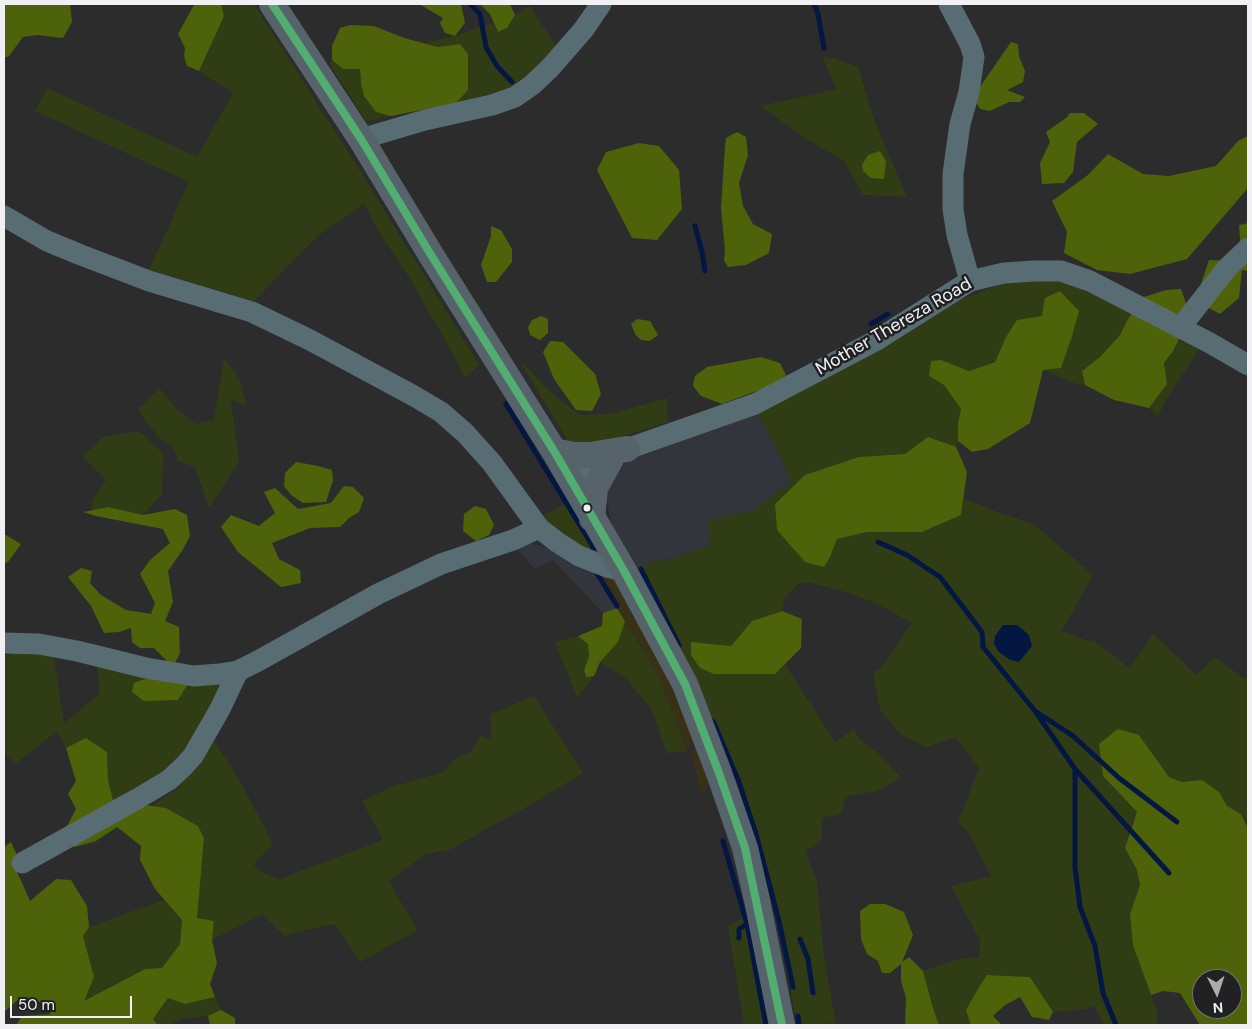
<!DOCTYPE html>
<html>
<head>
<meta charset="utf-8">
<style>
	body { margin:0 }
	#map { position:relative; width:1252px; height:1029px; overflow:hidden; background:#2c2c2d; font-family:"DM Sans",sans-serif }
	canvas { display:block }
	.frame { position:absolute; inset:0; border:5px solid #f1f1f3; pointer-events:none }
	.north { position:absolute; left:1192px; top:969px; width:50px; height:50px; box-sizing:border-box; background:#212124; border:1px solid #747477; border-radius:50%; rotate:176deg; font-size:14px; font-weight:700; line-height:20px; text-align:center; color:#f1f1f3 }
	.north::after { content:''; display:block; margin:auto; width:18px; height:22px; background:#acacae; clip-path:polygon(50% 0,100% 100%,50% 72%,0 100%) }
	.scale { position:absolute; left:10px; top:996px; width:122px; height:22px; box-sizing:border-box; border:2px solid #f1f1f3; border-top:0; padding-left:6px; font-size:15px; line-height:18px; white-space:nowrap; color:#f1f1f3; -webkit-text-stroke:4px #212124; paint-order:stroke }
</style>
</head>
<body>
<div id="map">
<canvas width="1252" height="1029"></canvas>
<div class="frame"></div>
<div class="north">N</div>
<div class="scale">50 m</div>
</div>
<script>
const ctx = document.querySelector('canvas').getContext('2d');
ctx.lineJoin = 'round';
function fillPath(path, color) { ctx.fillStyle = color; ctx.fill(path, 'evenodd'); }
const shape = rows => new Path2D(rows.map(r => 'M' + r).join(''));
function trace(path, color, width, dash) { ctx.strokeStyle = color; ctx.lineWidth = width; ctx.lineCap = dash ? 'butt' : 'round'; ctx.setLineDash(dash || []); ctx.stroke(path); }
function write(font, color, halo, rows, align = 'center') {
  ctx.font = font + ' "DM Sans",sans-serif'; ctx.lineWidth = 5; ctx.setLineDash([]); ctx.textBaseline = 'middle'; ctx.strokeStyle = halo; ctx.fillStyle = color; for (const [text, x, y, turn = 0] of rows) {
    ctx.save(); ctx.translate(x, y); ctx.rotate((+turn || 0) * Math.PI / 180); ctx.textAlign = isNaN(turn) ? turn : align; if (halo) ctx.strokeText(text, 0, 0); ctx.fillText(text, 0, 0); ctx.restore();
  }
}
const built = shape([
	[756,411,782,459,791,482,753,511,708,520,710,545,674,558,650,562,635,569,612,527,606,496,613,477,626,461],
	[523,541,559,552,594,572,617,608,603,613,553,560,535,569,512,544]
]);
const green = shape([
	[222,4,254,4,362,174,479,364,465,378,449,347,409,277,377,229,364,204,319,235,254,301,149,270,189,182,35,111,47,88,197,157,233,93,199,71],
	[530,6,558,49,508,93,456,103,460,44,438,47,425,43,455,36,492,23,498,32,507,28,515,15],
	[822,57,834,58,858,67,874,120,907,197,863,195,844,161,805,138,760,106,837,89],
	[332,60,343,69,360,69,361,83,376,112,391,116,366,121,329,63],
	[1046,276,1079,284,1134,311,1128,319,1120,335,1100,357,1082,371,1085,385,1074,383,1043,370,1042,316,1006,337,995,361,969,371,941,360,944,385,961,409,958,423,958,441,956,447,928,438,905,454,859,457,805,475,775,504,777,530,824,567,830,557,837,539,867,532,922,532,961,515,964,498,991,510,1033,524,1093,575,1062,631,1085,640,1094,641,1130,668,1153,634,1197,675,1214,657,1245,679,1248,675,1248,829,1241,814,1227,806,1219,792,1202,780,1182,782,1169,777,1139,735,1117,792,1137,812,1130,829,1125,848,1137,870,1140,885,1130,914,1146,982,1157,1011,1158,1025,1104,1025,1094,1006,1086,1009,1053,1012,1030,977,988,975,979,987,966,1010,971,1025,939,1025,933,1008,923,971,959,959,979,957,980,940,951,886,991,876,970,835,958,822,979,768,956,737,926,747,900,734,880,710,873,672,881,668,912,623,876,603,842,591,809,582,798,584,784,599,782,611,752,621,731,646,705,643,775,674,785,664,835,742,854,729,859,739,878,753,901,778,877,791,845,797,842,813,822,818,822,840,805,851,817,882,824,959,836,1023,797,1025,773,888,758,832,635,569,650,562,674,558,710,545,708,520,753,511,791,482,782,459,756,411,901,338,958,301,999,285,1029,278],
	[1178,341,1202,345,1168,397,1158,416,1149,408,1167,384,1164,364,1173,351],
	[224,358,240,379,246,405,231,400,239,462,209,508,195,467,178,461,173,447,158,437,138,410,159,388,177,409,196,424,214,420],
	[519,360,555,396,580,415,610,414,667,398,668,422,585,448,571,446],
	[139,431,163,453,162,494,143,515,108,507,91,510,93,499,106,480,82,456,103,437],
	[566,504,593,547,590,551,538,518],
	[625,621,659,677,687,751,667,753,651,709,625,677,600,662,618,642],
	[578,636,588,644,589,656,584,670,585,677,594,676,577,698,555,642],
	[53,651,64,724,100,693,96,663,224,675,193,743,160,774,121,802,113,800,108,780,107,752,86,738,66,748,57,731,16,764,4,751,4,655],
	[534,696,583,773,520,811,484,830,452,849,426,854,390,880,396,894,418,930,360,962,335,924,301,931,285,936,262,914,212,940,214,921,197,918,204,838,198,826,166,808,152,806,177,789,201,760,209,733,239,779,273,844,254,864,258,871,280,879,383,840,362,801,391,787,444,772,454,759,470,753,480,736,491,740,491,714],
	[164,900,182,920,180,944,162,968,145,969,84,1001,83,936,89,927],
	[749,915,770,1025,744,1025,728,926],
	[215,997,221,1010,208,1016,181,1019,169,1025,158,1025,153,1019,168,998,186,1004]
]);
const forest = shape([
	[4,4,70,4,72,22,63,38,38,35,23,37,9,56,4,58],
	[200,4,221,4,224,16,199,71,187,66,184,56,185,48,178,34,194,5],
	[419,4,424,5,425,4,461,4,465,23,455,36,445,33,440,23,443,18],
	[480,4,510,4,515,15,507,28,498,32,490,14],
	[350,25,374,26,404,38,438,47,460,44,468,54,468,90,456,103,391,116,376,112,364,96,361,83,360,69,343,69,332,60,332,46,340,28],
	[1011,42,1018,44,1019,56,1025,71,1023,82,1007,90,1025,97,1020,102,1009,102,990,111,980,109,973,97],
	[1070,113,1084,113,1098,124,1077,142,1073,172,1064,183,1042,184,1040,163,1050,142,1046,132,1066,118],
	[737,132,746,137,748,155,739,183,743,206,753,224,772,234,769,253,746,265,728,267,724,260,725,251,721,207,725,146,726,138],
	[1248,136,1248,188,1187,259,1130,274,1097,270,1064,253,1067,232,1052,201,1088,175,1108,154,1143,174,1169,176,1216,166,1238,141],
	[639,143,659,146,679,170,682,209,657,240,632,238,597,170,606,152],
	[880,151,886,161,884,179,871,178,863,171,862,165,868,155],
	[1248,223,1248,271,1242,270,1239,298,1220,314,1205,306,1200,287,1209,260,1229,261,1241,252,1239,225],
	[491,226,501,230,512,249,512,262,496,282,487,282,481,265,491,236],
	[1181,289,1193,324,1178,341,1173,351,1164,363,1167,384,1149,408,1114,400,1085,385,1082,371,1100,357,1120,335,1128,319,1144,297,1166,290],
	[1060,291,1079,311,1072,336,1061,368,1043,370,1030,423,988,449,972,452,958,441,958,423,961,409,944,385,929,376,931,361,941,360,969,371,995,362,1006,337,1017,320,1042,316,1045,298],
	[541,316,548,319,548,333,540,340,530,335,528,327,532,320],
	[637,319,650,321,658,335,650,341,641,340,635,334,631,324],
	[550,341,563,342,595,374,601,394,592,411,576,410,554,379,543,352],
	[761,357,780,363,786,375,778,383,722,404,701,396,693,386,695,376,707,367],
	[928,437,956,447,967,472,961,515,922,532,867,532,837,539,830,557,824,567,805,562,777,530,775,504,805,475,859,457,905,454],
	[296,462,318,466,332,470,333,480,326,502,303,503,291,495,284,486,285,473],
	[344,486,353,487,364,498,359,512,349,518,340,527,310,528,272,543,279,559,300,570,301,583,281,587,238,552,221,527,231,515,259,526,275,513,264,492,275,488,298,509,331,503],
	[475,506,486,509,494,525,489,535,476,541,463,531,464,514],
	[108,507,143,515,175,509,187,515,190,536,182,551,168,571,173,602,165,621,179,627,180,653,175,663,188,684,178,700,144,701,132,692,134,683,156,675,167,661,154,648,140,648,132,642,131,628,119,632,104,633,91,606,68,577,81,568,92,571,90,583,101,595,126,610,151,614,155,603,140,574,150,560,170,543,163,529,96,516,83,512],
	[4,534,21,544,8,562,4,564],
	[617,608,625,621,618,642,600,662,594,676,586,677,584,670,589,656,588,644,578,636,602,626,603,613],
	[782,611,802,619,801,648,775,674,714,674,700,668,691,655,691,642,731,646,752,621],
	[1118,729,1139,735,1169,777,1182,782,1202,780,1219,792,1227,806,1241,814,1248,829,1248,984,1247,985,1248,989,1248,1025,1200,1025,1180,993,1163,991,1151,995,1133,945,1130,914,1140,885,1137,870,1125,848,1137,812,1103,776,1099,744],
	[1202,979,1232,979,1232,1009,1202,1009],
	[86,738,107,752,108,780,113,800,166,808,198,826,204,838,197,918,214,921,212,940,217,963,210,984,215,997,185,1004,168,998,153,1019,158,1025,16,1025,22,1016,51,1014,44,1003,21,997,4,1012,4,847,11,842,16,853,15,867,30,901,56,879,71,880,87,906,89,927,83,936,94,977,84,1001,145,969,162,968,180,944,182,920,155,889,140,860,141,846,117,827,96,841,75,847,60,839,76,809,68,794,76,781,66,748],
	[870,904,885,904,904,912,913,935,902,962,909,957,923,971,933,1008,939,1025,905,1025,906,998,901,981,901,964,890,973,882,973,878,961,867,954,861,939,860,911],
	[987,975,1030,977,1053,1012,1049,1020,1032,1017,1020,997,1005,1005,993,1016,1002,1025,971,1025,966,1010,979,987],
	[221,1010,235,1018,235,1025,210,1025,208,1016]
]);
const sand = shape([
	[506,407,536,449,595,545,593,547],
	[594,572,616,576,663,660,694,733,687,751,659,677,611,596],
	[700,745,711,780,702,794,691,753]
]);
const water = shape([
	[1003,625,1017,625,1029,635,1032,646,1019,662,1010,660,999,652,994,644,995,636]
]);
const stream = shape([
	[470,4,480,14,486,47,497,66,512,82],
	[814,4,818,14,824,48],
	[695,226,702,252,705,271],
	[871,324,888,314],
	[506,404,592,545,594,549,591,552,587,552],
	[878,542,907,555,940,577,982,632,983,647,1035,711,1075,769,1169,873],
	[641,569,679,645],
	[595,570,617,606],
	[1038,713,1073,736,1119,778,1177,822],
	[713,721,739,782,755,831,779,921,793,987],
	[1075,769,1075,867,1080,907,1095,946,1103,993,1116,1025],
	[723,841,747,924,739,929,739,938],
	[747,924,766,1025],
	[800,939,808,959,813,993],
	[798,1016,799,1025]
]);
const minor = shape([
	[949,4,970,44,974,57,969,92,960,124,953,174,953,209,957,235,970,281],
	[361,139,425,120,492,105,515,97,532,85,550,68,584,29,601,4],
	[4,216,47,241,81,255,149,281,252,312,310,340,414,396,441,412,465,433,492,463,539,528],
	[1180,328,1227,268,1248,248],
	[571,481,613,455,627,449,755,404,875,341,970,281,1004,273,1034,271,1061,271,1090,281,1210,343,1248,365],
	[4,643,39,644,77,651,146,668,194,676,219,674,238,671,258,661,378,594,441,564,513,540,539,528,557,542,579,556,607,567,624,571],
	[22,863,137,799,169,780,184,766,193,756,220,709,238,671]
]);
const major = shape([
	[272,4,361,139,431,255,554,451,624,571,685,684,719,773,745,848,757,900,782,1025],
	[554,451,574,455,590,455,627,449],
	[592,519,595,488,613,455]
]);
const bus1 = shape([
	[272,4,361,139,431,255,554,451,624,571,685,684,719,773,745,848,782,1025]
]);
const markers = [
	[587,508,4.5,"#f1f1f3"]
];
const streetNames = [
	["Mother Thereza Road",894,327,-30]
];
fillPath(built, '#33353c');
fillPath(green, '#303c14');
fillPath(forest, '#4e620a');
fillPath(sand, '#393116');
fillPath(water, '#041642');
trace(stream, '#041642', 5);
trace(minor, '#586c74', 21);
trace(major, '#57636a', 26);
trace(bus1, '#52ae70', 8);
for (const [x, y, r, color] of markers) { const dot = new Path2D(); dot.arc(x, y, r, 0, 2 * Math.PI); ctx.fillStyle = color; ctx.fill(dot); trace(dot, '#212124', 2); }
write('18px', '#f1f1f3', '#212124', streetNames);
</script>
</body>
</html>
